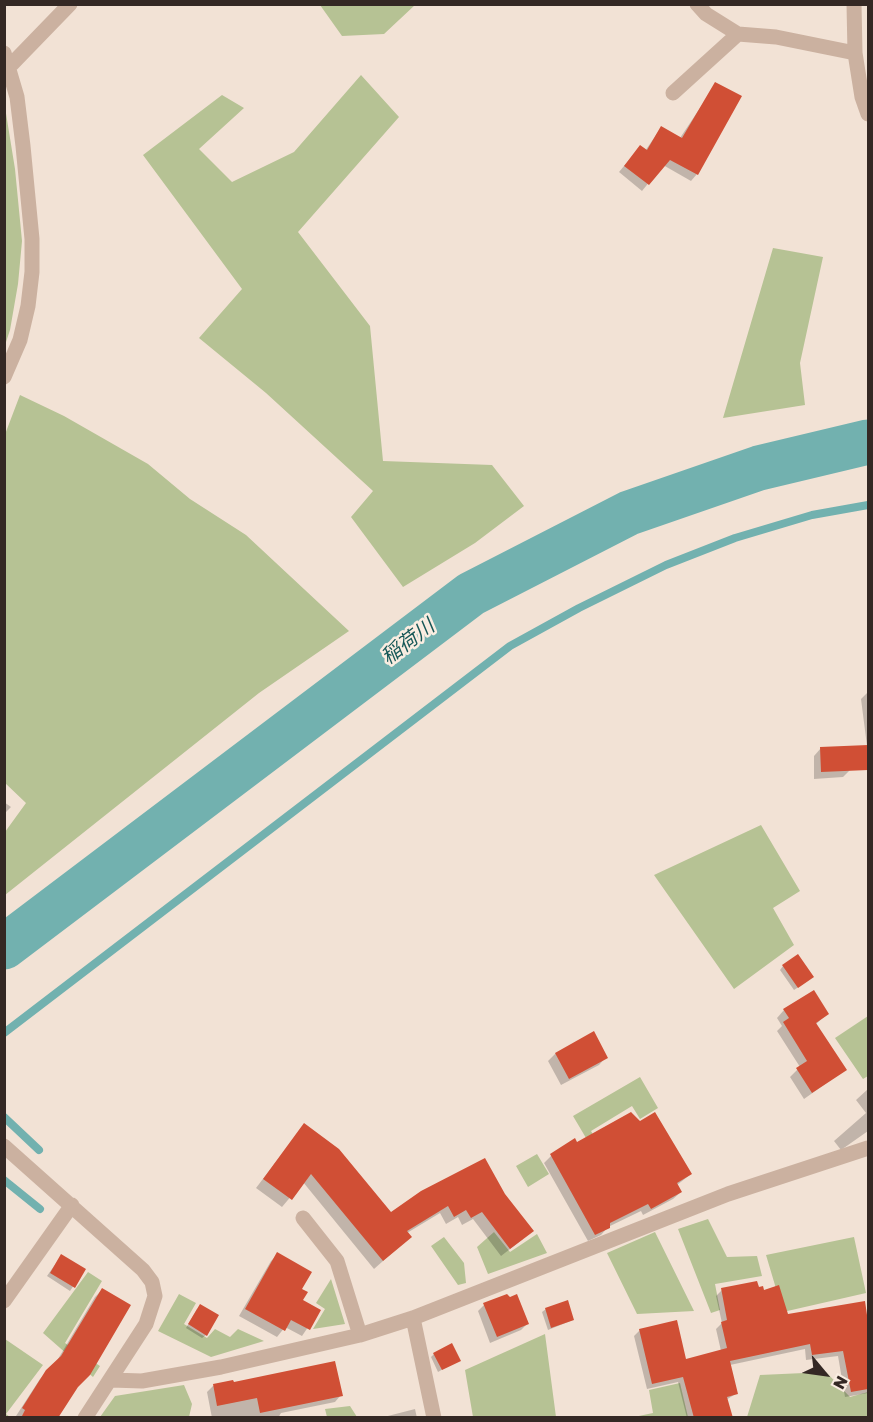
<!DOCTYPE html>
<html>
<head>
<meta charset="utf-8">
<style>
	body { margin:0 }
	#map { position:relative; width:873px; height:1422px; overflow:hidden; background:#f2e2d5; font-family:"Golos Text",sans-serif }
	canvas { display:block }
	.frame { position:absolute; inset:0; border:6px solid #342824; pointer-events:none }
	.north { position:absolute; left:795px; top:1344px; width:60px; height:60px; -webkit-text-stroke:4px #faede1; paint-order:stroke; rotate:119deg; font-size:16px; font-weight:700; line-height:24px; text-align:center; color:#342824 }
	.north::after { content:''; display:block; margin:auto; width:21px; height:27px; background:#342824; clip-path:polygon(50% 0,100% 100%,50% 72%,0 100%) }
</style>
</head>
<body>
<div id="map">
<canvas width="873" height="1422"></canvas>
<div class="frame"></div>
<div class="north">N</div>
</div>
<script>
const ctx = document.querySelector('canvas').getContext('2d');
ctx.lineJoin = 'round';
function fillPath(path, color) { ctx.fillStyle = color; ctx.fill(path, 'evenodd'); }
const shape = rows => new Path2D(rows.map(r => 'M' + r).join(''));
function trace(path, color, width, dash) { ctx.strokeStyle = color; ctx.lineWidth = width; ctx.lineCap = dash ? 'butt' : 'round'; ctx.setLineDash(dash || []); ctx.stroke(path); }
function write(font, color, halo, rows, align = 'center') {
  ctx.font = font + ' "Golos Text","Noto Sans JP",sans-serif'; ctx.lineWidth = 5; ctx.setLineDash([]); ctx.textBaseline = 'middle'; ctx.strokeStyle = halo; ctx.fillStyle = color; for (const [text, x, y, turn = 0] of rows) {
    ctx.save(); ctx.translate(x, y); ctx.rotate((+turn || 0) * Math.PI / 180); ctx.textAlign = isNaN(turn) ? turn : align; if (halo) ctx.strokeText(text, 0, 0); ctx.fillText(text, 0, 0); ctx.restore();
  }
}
const green = shape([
	[320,5,320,4,415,5,384,34,342,36],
	[361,75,399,117,298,232,370,326,383,461,492,465,524,506,475,543,403,587,351,517,373,491,266,393,199,338,242,289,143,155,222,95,244,108,199,149,232,182,294,152],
	[4,101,15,169,22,241,18,284,10,330,5,345],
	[773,248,823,257,800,363,805,405,723,418],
	[20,395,64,416,148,464,190,499,246,535,349,631,259,693,5,895,5,832,26,803,4,782,4,437],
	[761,825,800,891,773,908,794,945,734,989,654,875],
	[868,1016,868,1076,863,1079,835,1038],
	[640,1077,658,1108,640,1119,632,1106,591,1131,608,1161,602,1165,573,1116],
	[537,1154,549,1174,528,1187,516,1166],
	[708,1219,727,1257,757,1256,762,1276,715,1284,720,1310,711,1313,678,1229],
	[494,1232,510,1252,537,1234,547,1253,488,1274,477,1247],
	[655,1232,694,1311,637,1314,607,1253],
	[444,1237,464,1263,466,1283,458,1285,431,1246],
	[854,1237,866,1293,783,1312,766,1255],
	[88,1272,102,1281,65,1343,100,1366,93,1377,43,1333],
	[331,1279,345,1324,313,1329,325,1309,316,1303],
	[179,1294,196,1303,184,1324,207,1338,215,1329,230,1337,238,1329,264,1341,211,1357,158,1331],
	[545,1334,556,1417,473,1417,465,1370],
	[5,1339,43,1365,6,1414,10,1417,5,1417],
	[826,1372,850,1397,868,1392,868,1417,747,1417,760,1375],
	[680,1383,688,1417,634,1417,653,1413,649,1390],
	[184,1385,192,1404,189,1417,100,1417,115,1396],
	[350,1406,357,1417,327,1417,325,1409]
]);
const shadow = shape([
	[716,84,697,174,691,181,663,165,642,191,619,172,634,154,645,151,661,128,680,138],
	[868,692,868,746,867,746,861,699],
	[821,748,850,770,843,777,814,779,814,756],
	[4,802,11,807,4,814],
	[783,966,809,980,794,990,780,970],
	[784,1010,827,1014,815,1025,845,1070,804,1099,790,1077,800,1067,777,1031,782,1026,777,1018],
	[593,1033,606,1057,599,1065,561,1085,548,1061,555,1054],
	[868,1089,868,1131,841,1150,834,1141,866,1113,856,1100],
	[304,1125,391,1214,484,1160,523,1239,501,1256,473,1219,462,1225,458,1217,446,1224,440,1213,407,1233,401,1245,374,1269,303,1182,282,1207,256,1188],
	[576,1144,691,1174,677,1185,681,1192,673,1199,643,1215,641,1211,608,1227,601,1235,588,1241,544,1163,551,1156],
	[278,1254,300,1289,301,1301,319,1311,302,1336,285,1327,277,1337,239,1316,271,1261],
	[61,1256,84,1270,70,1291,47,1276],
	[758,1289,787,1316,863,1303,868,1330,868,1393,845,1397,838,1356,806,1360,805,1349,730,1365,737,1393,726,1400,731,1418,687,1418,678,1382,647,1389,634,1336,640,1330,685,1361,721,1351,716,1329,722,1323,716,1296,722,1290],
	[102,1290,76,1386,56,1418,16,1416,40,1379,55,1364,95,1297],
	[484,1305,528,1323,521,1330,490,1343,478,1311],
	[197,1309,206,1335,202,1338,186,1328],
	[546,1309,573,1320,548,1330,542,1312],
	[434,1354,459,1360,438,1372,431,1357],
	[233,1384,341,1395,335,1402,281,1413,278,1418,212,1418,207,1392,213,1386],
	[415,1409,417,1418,380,1418]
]);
const stream = shape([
	[4,1033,510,646,579,608,666,565,735,538,812,515,868,505],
	[4,1117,39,1150],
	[4,1180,40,1209]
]);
const river = shape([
	[4,947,471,594,629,513,759,468,868,442]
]);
const building = shape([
	[715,82,742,96,698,175,670,160,649,185,624,166,640,145,647,150,661,126,682,138],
	[868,745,868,770,821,772,820,747],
	[798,954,814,977,798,988,782,965],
	[814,990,829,1014,816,1023,847,1070,812,1093,796,1068,807,1061,783,1022,789,1018,783,1009],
	[594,1031,608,1058,569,1079,555,1053],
	[631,1112,640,1121,655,1112,692,1174,677,1183,682,1192,651,1209,648,1204,610,1223,610,1228,595,1235,550,1154,575,1138,577,1142],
	[304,1123,339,1149,391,1212,421,1191,485,1158,505,1194,534,1231,510,1249,482,1212,471,1218,466,1210,454,1217,448,1206,407,1231,412,1237,383,1261,311,1174,292,1200,263,1179],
	[277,1252,312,1272,302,1289,308,1292,303,1300,321,1310,310,1330,291,1320,285,1331,245,1309],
	[61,1254,86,1269,75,1288,50,1273],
	[757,1281,759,1287,763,1286,764,1290,779,1285,788,1314,865,1301,868,1322,868,1389,851,1392,843,1351,812,1355,810,1344,730,1361,738,1394,727,1397,733,1418,694,1418,683,1377,652,1384,639,1329,677,1320,686,1359,727,1348,721,1322,727,1320,721,1288],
	[102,1288,131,1305,90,1375,78,1387,58,1418,21,1418,25,1410,22,1408,46,1370,61,1356],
	[507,1294,510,1297,517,1294,529,1324,497,1337,483,1303],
	[568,1300,574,1320,551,1328,545,1308],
	[200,1304,219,1315,207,1336,188,1324],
	[452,1343,461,1361,442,1370,433,1353],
	[335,1361,343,1396,260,1413,257,1398,217,1406,213,1384,233,1380,234,1382]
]);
const minor = shape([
	[697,4,706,14,738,34],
	[854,4,855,53,862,97,868,114],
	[4,53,17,97,23,146,32,239,32,272,28,306,20,340,4,377],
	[9,67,70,4],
	[673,93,738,34,776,37,855,53],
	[4,1146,143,1270,152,1282,155,1296,146,1324,85,1418],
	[303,1218,337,1261,360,1335],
	[4,1301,72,1205],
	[413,1318,434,1418],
	[111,1380,142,1381,221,1367,360,1335,413,1318,728,1194,868,1148]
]);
const waterNames = [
	["稲荷川",408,642,-37]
];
fillPath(green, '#b6c294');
fillPath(shadow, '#0003');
trace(stream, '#72b1af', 8);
trace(river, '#72b1af', 45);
fillPath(building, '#d04f35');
trace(minor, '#cbb1a0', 15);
write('italic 20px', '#175858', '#faede1', waterNames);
</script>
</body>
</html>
